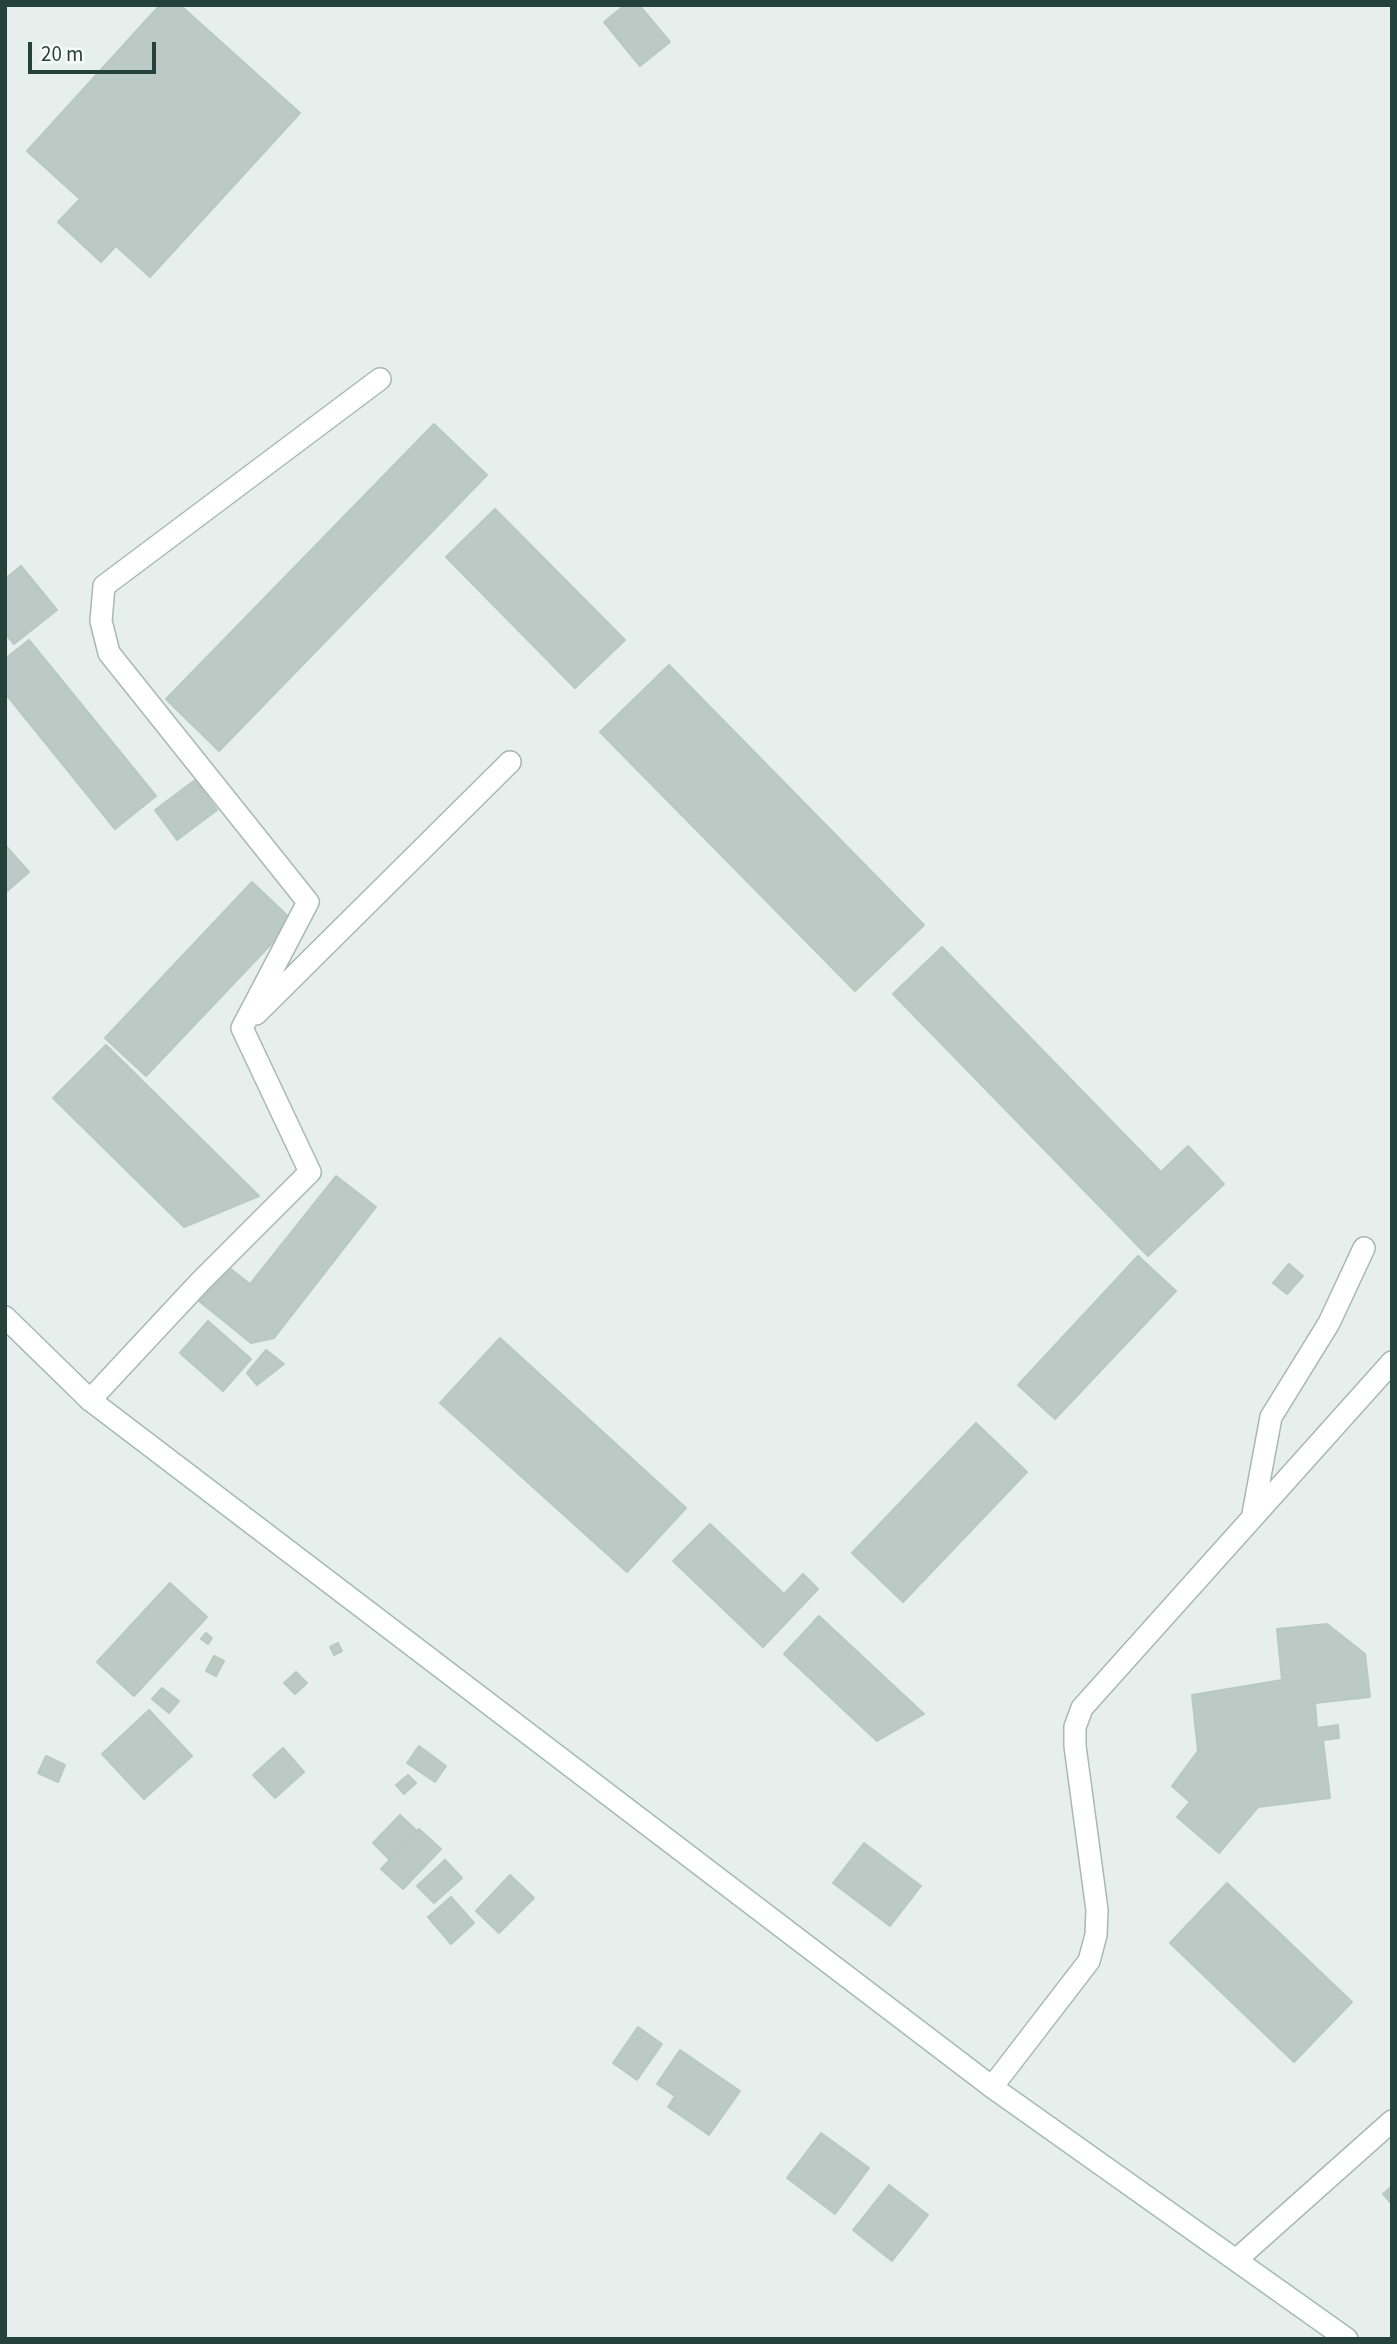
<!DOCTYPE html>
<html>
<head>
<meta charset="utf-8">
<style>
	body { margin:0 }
	#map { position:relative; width:1397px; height:2344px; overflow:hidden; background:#e6efeb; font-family:"Source Sans 3",sans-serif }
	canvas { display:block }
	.frame { position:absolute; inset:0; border:7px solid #24423a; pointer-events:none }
	.scale { position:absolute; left:28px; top:42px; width:128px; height:32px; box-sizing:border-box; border:4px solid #24423a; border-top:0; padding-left:9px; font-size:21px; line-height:24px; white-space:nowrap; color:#24423a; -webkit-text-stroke:5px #f7fbf9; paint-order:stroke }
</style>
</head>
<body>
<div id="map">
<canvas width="1397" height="2344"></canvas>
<div class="frame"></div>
<div class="scale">20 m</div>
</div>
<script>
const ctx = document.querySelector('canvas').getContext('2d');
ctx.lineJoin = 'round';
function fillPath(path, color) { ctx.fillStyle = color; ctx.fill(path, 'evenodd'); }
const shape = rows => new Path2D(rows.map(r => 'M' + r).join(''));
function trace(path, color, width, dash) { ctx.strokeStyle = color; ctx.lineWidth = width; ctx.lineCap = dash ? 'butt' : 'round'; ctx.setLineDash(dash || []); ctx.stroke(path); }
const building = shape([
	[160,5,180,5,300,113,150,277,116,246,101,262,58,222,80,199,27,151,160,5],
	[625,5,639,5,670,42,640,66,604,22,625,5],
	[434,424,487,475,219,751,166,699,434,424],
	[495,509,625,640,575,688,446,557,495,509],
	[21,566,57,610,14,644,5,633,5,579,21,566],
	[29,640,156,796,115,829,5,693,5,659,29,640],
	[669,665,924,925,855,991,600,732,669,665],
	[195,780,217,810,177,840,155,810,195,780],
	[5,845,29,872,5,893,5,845],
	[252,882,293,921,146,1076,105,1038,252,882],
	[942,947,1161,1172,1188,1146,1224,1184,1148,1256,893,994,942,947],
	[106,1045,259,1196,184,1227,53,1098,106,1045],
	[336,1176,376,1207,274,1338,251,1343,199,1301,227,1266,250,1284,336,1176],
	[1138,1256,1176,1291,1055,1419,1018,1385,1138,1256],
	[1289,1264,1303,1276,1287,1294,1273,1283,1289,1264],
	[208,1321,251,1359,223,1391,180,1353,208,1321],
	[500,1338,686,1508,627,1572,440,1403,500,1338],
	[266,1350,284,1364,257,1385,247,1373,266,1350],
	[976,1423,1027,1472,903,1602,852,1553,976,1423],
	[710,1524,784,1594,803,1574,818,1589,763,1647,673,1561,710,1524],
	[170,1583,207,1617,134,1696,97,1662,170,1583],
	[819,1616,924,1714,877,1741,784,1654,819,1616],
	[1327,1624,1365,1654,1370,1697,1315,1703,1317,1728,1338,1725,1339,1738,1323,1740,1330,1798,1258,1807,1219,1853,1177,1817,1190,1802,1172,1786,1198,1751,1192,1695,1282,1680,1277,1629,1327,1624],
	[206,1633,212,1638,208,1644,201,1639,206,1633],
	[338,1643,342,1651,334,1655,330,1647,338,1643],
	[214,1656,224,1661,216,1676,206,1671,214,1656],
	[296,1672,307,1683,295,1694,284,1683,296,1672],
	[162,1688,179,1701,169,1713,152,1699,162,1688],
	[149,1710,192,1756,144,1799,102,1754,149,1710],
	[419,1746,446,1766,435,1782,407,1763,419,1746],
	[283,1748,304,1772,275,1798,253,1775,283,1748],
	[46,1756,65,1765,58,1782,38,1773,46,1756],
	[408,1775,416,1783,404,1794,396,1785,408,1775],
	[400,1815,417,1831,390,1860,373,1843,400,1815],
	[419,1829,441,1849,403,1889,381,1869,419,1829],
	[864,1843,921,1886,890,1926,833,1883,864,1843],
	[445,1860,462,1878,434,1903,417,1886,445,1860],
	[510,1875,534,1898,499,1933,476,1911,510,1875],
	[1227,1883,1352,2002,1294,2062,1170,1943,1227,1883],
	[451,1897,474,1923,451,1944,428,1917,451,1897],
	[638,2027,662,2044,637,2080,613,2063,638,2027],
	[680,2050,740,2091,709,2135,668,2107,675,2096,657,2084,680,2050],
	[821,2133,869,2168,835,2214,787,2178,821,2133],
	[889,2185,928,2215,892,2261,853,2230,889,2185],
	[1392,2186,1392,2204,1383,2194,1392,2186]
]);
const street = shape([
	[256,1014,510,762],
	[90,1400,200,1282,310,1172,242,1028,308,902,109,653,101,621,104,586,380,379],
	[1253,1514,1271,1417,1329,1323,1364,1248],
	[992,2087,1089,1961,1096,1935,1097,1910,1075,1746,1075,1727,1082,1708,1392,1362],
	[1236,2260,1392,2121]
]);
const secondary = shape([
	[5,1317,90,1400,992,2087,1347,2339]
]);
fillPath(building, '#bbcac4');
trace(building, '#b8c9c2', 2);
trace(street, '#a8b8b2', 24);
trace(secondary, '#a4bbb3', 24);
trace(street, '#fff', 21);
trace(secondary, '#fff', 21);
</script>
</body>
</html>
